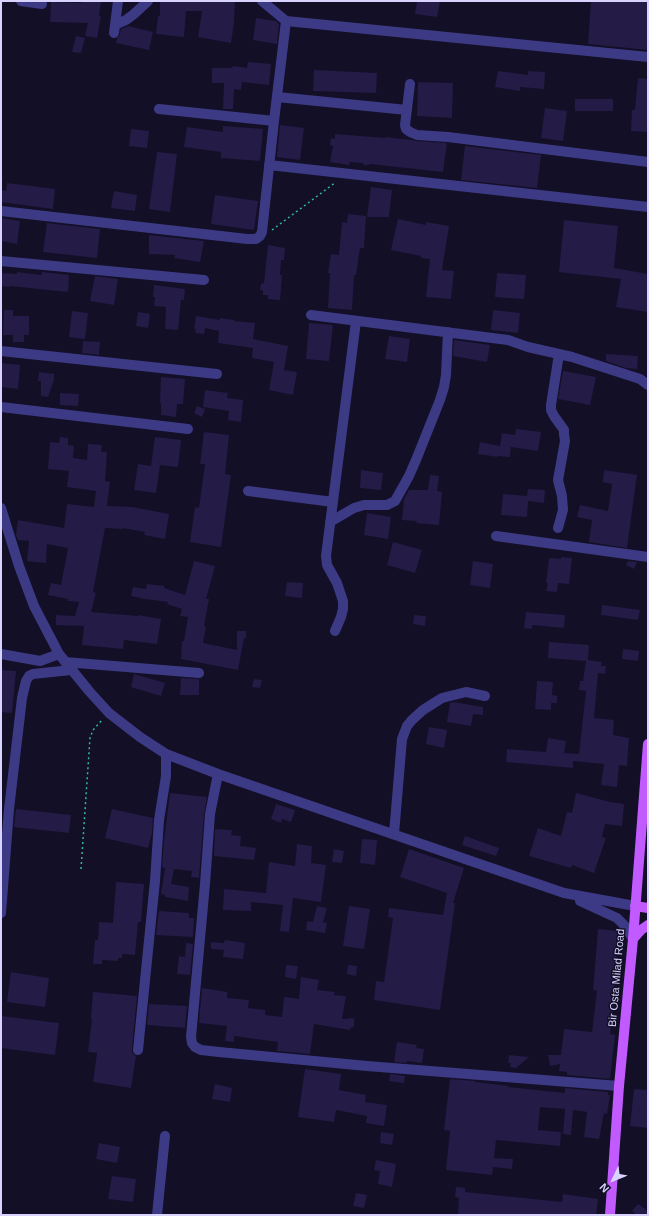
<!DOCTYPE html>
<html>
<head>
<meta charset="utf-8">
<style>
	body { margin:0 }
	#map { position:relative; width:649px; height:1216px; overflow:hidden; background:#130f26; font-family:Helvetica,sans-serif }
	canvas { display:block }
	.frame { position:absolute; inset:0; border:2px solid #d9d4ff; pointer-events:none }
	.north { position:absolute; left:593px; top:1160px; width:40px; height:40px; -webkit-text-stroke:3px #130f26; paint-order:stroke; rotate:227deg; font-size:11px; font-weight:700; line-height:16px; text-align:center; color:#d9d4ff }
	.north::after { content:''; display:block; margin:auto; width:14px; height:18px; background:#d9d4ff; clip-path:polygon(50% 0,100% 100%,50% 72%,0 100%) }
</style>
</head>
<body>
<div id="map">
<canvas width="649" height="1216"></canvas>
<div class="frame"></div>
<div class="north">N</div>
</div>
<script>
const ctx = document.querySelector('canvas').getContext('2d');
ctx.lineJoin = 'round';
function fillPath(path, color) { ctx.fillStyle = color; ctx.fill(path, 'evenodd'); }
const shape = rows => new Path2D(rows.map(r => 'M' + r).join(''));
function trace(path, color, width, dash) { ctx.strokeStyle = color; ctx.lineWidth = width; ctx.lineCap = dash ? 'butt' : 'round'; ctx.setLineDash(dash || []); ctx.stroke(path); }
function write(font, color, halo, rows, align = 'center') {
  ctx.font = font + ' Helvetica,sans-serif'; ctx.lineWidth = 3; ctx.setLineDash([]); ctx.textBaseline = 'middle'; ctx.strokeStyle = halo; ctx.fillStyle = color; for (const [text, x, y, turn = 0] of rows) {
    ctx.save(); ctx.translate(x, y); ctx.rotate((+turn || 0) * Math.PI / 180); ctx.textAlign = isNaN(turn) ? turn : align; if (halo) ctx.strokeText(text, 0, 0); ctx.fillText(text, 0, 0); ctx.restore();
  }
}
const building = shape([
	[82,1,101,1,99,16,101,16,97,38,85,36,88,23,50,22,51,2,81,3],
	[160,1,235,1,234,23,231,43,198,37,202,11,186,11,184,37,156,34,158,16,160,16],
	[417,1,440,1,437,17,415,14],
	[591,1,632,1,648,2,648,50,588,44],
	[256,18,276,21,279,24,277,44,253,40],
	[128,26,153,32,149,50,116,43,117,38,120,34,121,29],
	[76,36,85,38,81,53,72,52],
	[248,62,271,64,269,85,242,82,241,90,234,89,233,109,223,109,224,83,212,83,212,68,232,68,233,66,247,68],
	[314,70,377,73,376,93,313,91],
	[498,71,528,75,528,71,545,72,544,89,520,87,520,91,495,87],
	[638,78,648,79,648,132,631,131,632,110,635,110],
	[418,82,453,83,452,118,417,116],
	[575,99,613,99,613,111,575,111],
	[545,108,567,111,563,141,541,138],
	[280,125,304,128,300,160,277,157],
	[223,126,263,129,260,161,221,158,221,152,184,147,187,127,223,132],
	[131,129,149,131,147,148,129,146],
	[335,134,385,138,385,137,412,140,417,141,447,143,443,172,370,164,369,165,364,165,363,163,350,162,349,165,330,162,333,146,330,145,331,138,335,139],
	[465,146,541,155,537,188,461,180],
	[157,152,177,154,170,212,149,209],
	[7,183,55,189,53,209,1,202,1,190,6,191],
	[371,187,392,190,389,217,367,217],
	[114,191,137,195,135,211,111,208],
	[215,195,258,201,254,230,211,224],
	[348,214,366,216,364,248,360,248,356,275,354,275,352,310,328,308,330,273,328,273,331,254,339,255,342,222,347,223],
	[1,218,20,221,17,244,1,241],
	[398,219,426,225,426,222,449,226,442,270,454,271,451,299,426,297,430,259,421,258,421,256,391,250],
	[564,220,618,226,614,268,648,274,648,312,616,307,621,279,559,272],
	[47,223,100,229,97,258,43,252],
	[149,235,204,241,200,262,174,258,175,255,149,254],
	[268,245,285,248,284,260,281,260,280,275,282,275,280,300,268,299,268,295,263,295,263,291,260,290,261,284,264,283],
	[17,272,41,275,42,272,69,275,68,292,10,286,10,287,1,286,1,273,17,274],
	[497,273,526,275,524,299,495,297],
	[95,276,118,279,114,305,90,301],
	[154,285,185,289,184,300,181,300,178,330,165,329,166,307,154,306,155,297,153,297],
	[4,310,13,310,13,316,29,316,29,335,24,335,24,342,13,342,13,335,3,335],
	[493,310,520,313,518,333,491,330],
	[72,311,88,313,85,339,69,337],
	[138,312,150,314,148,328,136,326],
	[196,316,220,320,220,318,234,320,234,321,255,323,253,339,288,346,284,370,297,372,293,395,269,390,274,362,252,358,253,348,218,343,219,331,205,328,204,334,195,333,196,329,194,329],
	[309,323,333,325,329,361,306,359],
	[389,336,410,339,407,362,385,359],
	[454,340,490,345,487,362,453,356],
	[83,341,100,342,99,355,82,353],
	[606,354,638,356,637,369,626,368,606,361],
	[1,363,20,365,18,389,1,387],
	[563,371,596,377,590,405,558,399],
	[39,372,54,374,54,380,48,397,41,396,41,381,38,381],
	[161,377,185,379,183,404,177,404,176,417,161,415,161,403,160,403],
	[205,390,228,393,227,398,243,400,241,422,228,420,229,411,203,407],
	[60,393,79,394,78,406,60,405],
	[197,406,205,409,202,417,194,413],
	[516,429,541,432,538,451,511,447,510,457,498,456,498,457,478,454,480,442,500,446,502,433,515,435],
	[204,432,229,435,225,474,231,475,221,547,190,542,195,507,199,508,205,464,200,464],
	[60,437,68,438,68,445,74,446,73,458,87,460,88,444,102,445,101,452,107,452,105,481,110,482,107,506,132,507,169,514,165,539,144,535,145,532,123,528,123,529,105,528,93,592,96,593,91,612,138,616,138,615,161,619,157,644,124,640,123,649,82,645,84,626,56,625,56,615,75,616,79,602,68,601,68,599,48,595,51,583,61,585,68,548,47,544,46,563,27,561,29,541,18,540,16,535,18,520,64,528,67,504,94,507,96,491,67,487,69,471,48,469,50,442,59,443],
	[155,437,181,440,178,467,160,465,156,493,134,490,138,464,151,466],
	[361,470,383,473,381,490,360,488],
	[604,470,637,475,627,548,589,542,592,520,577,517,580,505,608,511,612,484,603,482],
	[430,475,439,476,437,491,442,492,439,525,416,523,417,521,402,520,404,499,409,490,428,490],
	[528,489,545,490,544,503,528,501,527,517,501,515,503,494,527,496],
	[367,513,391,517,388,539,364,535],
	[393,542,422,550,415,573,387,565],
	[561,557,572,558,569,584,558,583,557,592,546,591,548,583,546,583,549,558,561,559],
	[194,561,215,566,206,599,209,599,204,626,206,627,203,643,237,650,237,631,246,631,246,638,244,638,238,670,181,659,182,641,184,641,188,617,180,616,182,609,167,604,168,602,145,599,131,596,133,587,146,589,147,584,164,586,164,588,185,595],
	[473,561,493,564,490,588,470,585],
	[628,561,637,562,634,569,626,565],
	[287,582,303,583,302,598,285,596],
	[602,605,640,610,638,620,601,615],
	[526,612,565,615,564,628,532,625,532,629,524,628],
	[414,615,426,616,425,626,413,624],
	[549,642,589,645,588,660,602,662,601,666,606,666,605,674,598,673,594,718,614,720,613,735,629,738,627,766,619,765,617,787,601,785,604,764,573,761,573,768,506,762,507,749,546,752,548,738,566,741,564,753,579,754,586,691,579,690,580,681,583,681,586,661,548,658],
	[623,649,639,651,638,661,622,659],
	[1,670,16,671,12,713,1,712],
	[134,674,165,683,161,696,131,687],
	[181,678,199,679,199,695,180,695],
	[254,679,262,680,260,688,252,687],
	[537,681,553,682,552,695,557,696,557,703,551,703,551,710,535,709],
	[453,702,483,707,483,715,473,714,471,726,447,722,450,703],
	[429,727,447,730,444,748,426,744],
	[170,793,207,797,204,814,199,878,191,877,192,871,174,869,171,884,189,887,188,901,165,897,165,895,161,894,165,868,162,867,164,841],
	[576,793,610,802,624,804,622,826,605,824,602,837,606,838,594,873,572,865,571,868,529,856,538,828,561,836,567,812,572,813],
	[276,804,295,810,291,822,282,819,281,823,271,819],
	[16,809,71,815,69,833,14,827],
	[112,809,153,818,152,833,148,848,105,838],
	[215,829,232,830,231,835,241,836,240,846,256,848,254,860,214,856],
	[465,836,499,848,496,856,462,845],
	[362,839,377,840,375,865,360,863],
	[297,844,312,846,311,863,326,865,321,902,293,898,289,932,280,931,283,905,251,902,251,911,223,910,224,889,266,893,269,862,295,866],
	[334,849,344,851,342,863,332,862],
	[409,849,464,868,453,903,455,903,440,1010,374,1000,376,981,384,982,393,918,388,917,389,908,443,915,447,893,400,877],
	[116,882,144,884,141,922,138,922,135,955,122,954,122,958,118,958,118,961,102,960,102,964,93,964,95,940,98,940,99,922,113,923],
	[317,906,327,908,323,922,327,923,325,933,306,930,307,921,313,922],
	[349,906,370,909,364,949,343,946],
	[159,911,189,913,189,918,194,918,193,937,156,935],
	[598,929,619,931,613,993,615,994,610,1034,615,1035,610,1079,567,1075,567,1072,559,1071,560,1064,550,1066,548,1055,561,1055,564,1029,592,1032,597,991,593,990],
	[225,940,245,943,243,959,223,957,224,950,211,949,211,942,224,943],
	[186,943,193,944,190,975,177,974,179,956,185,957],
	[286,965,298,966,296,979,285,977],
	[348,965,357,966,356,976,347,974],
	[11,972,49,978,45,1007,7,1002],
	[301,977,319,980,317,990,335,992,334,995,346,996,342,1019,354,1018,354,1027,350,1028,350,1030,314,1024,310,1054,277,1051,278,1042,234,1036,234,1042,225,1041,227,1026,199,1023,202,988,227,992,227,998,249,1000,248,1008,265,1010,265,1015,282,1017,284,997,299,999],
	[93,992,137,996,132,1049,132,1053,136,1056,131,1088,93,1082,97,1053,88,1052,92,1019,91,1019],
	[149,1004,187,1006,185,1028,147,1025],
	[1,1016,59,1023,55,1055,1,1048],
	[397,1042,417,1045,416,1048,424,1049,422,1063,407,1061,407,1063,394,1062],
	[509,1055,529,1057,516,1068,510,1067,511,1063,508,1063],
	[305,1069,341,1074,339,1090,366,1095,365,1102,387,1105,384,1126,366,1123,367,1116,336,1110,334,1122,298,1117],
	[390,1074,405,1076,404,1083,389,1081],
	[450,1079,475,1081,475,1082,509,1086,508,1087,565,1093,565,1088,608,1092,608,1095,610,1095,607,1114,604,1113,599,1139,584,1137,587,1112,573,1110,571,1135,563,1134,565,1109,540,1107,538,1130,561,1132,560,1146,496,1140,494,1158,513,1159,512,1169,493,1167,492,1175,446,1170,450,1131,444,1130],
	[215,1084,232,1088,230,1102,212,1099],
	[634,1089,648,1090,648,1128,630,1126],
	[381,1132,394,1134,392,1145,380,1143],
	[99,1143,120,1147,117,1163,96,1159],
	[376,1160,396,1164,392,1187,378,1184,380,1171,374,1170],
	[112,1176,136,1179,133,1202,108,1199],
	[456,1187,465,1188,465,1192,562,1202,563,1194,598,1199,596,1215,458,1215,459,1198,455,1197],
	[356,1193,367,1195,364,1208,353,1206],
	[638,1204,648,1211,648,1215,637,1215,632,1211]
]);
const path = shape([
	[272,230,336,182],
	[81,869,90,738,93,730,102,720]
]);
const minor = shape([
	[21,1,42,4],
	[262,1,286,21],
	[115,25,126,20,134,14,148,1],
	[114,33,118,1],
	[410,84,405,125,406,129,410,132,417,135,448,137,648,162],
	[277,97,407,110],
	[159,109,274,121],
	[269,165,648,207],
	[1,211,247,239,256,239,260,236,262,232,274,121,286,21,648,57],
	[1,261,204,280],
	[311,315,508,340,528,347,572,357,640,379,648,385],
	[1,351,217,374],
	[1,407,188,429],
	[248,491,333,502],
	[1,508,19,566,34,606,59,654,89,691,109,713,140,737,166,754,218,774,564,893,635,906],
	[330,522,354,508,364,505,387,505,395,501,409,476,416,460,440,400,444,387,446,375,448,332],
	[558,528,563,510,562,496,558,480,565,441,564,434,564,430,554,416,551,410,551,405,559,354],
	[496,536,648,557],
	[335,631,341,617,343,609,343,601,337,583,327,565,326,556,356,321],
	[1,654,40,661,59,654],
	[65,662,199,673],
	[218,774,210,814,205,884,191,1037,192,1043,195,1047,201,1050,219,1052,367,1066,619,1086],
	[394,834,402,739,407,726,412,720,423,710,442,698,466,692,485,696],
	[580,901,617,918,625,926,633,939],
	[1,913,9,809,22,698,26,681,29,676,33,674,71,670],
	[138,1050,155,881,159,820,166,776,166,754],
	[157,1215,165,1136]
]);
const major = shape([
	[635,906,648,908],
	[633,939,641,930,648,925],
	[610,1215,619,1086,633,939,648,744]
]);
const streetNames = [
	["Bir Osta Milad Road",617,978,-85]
];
fillPath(building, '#241b47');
trace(path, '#2fb8b0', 1.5, [2, 3]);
trace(minor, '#3d3a85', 10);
trace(major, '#c25bff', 10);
write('11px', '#d9d4ff', '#130f26', streetNames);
</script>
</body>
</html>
